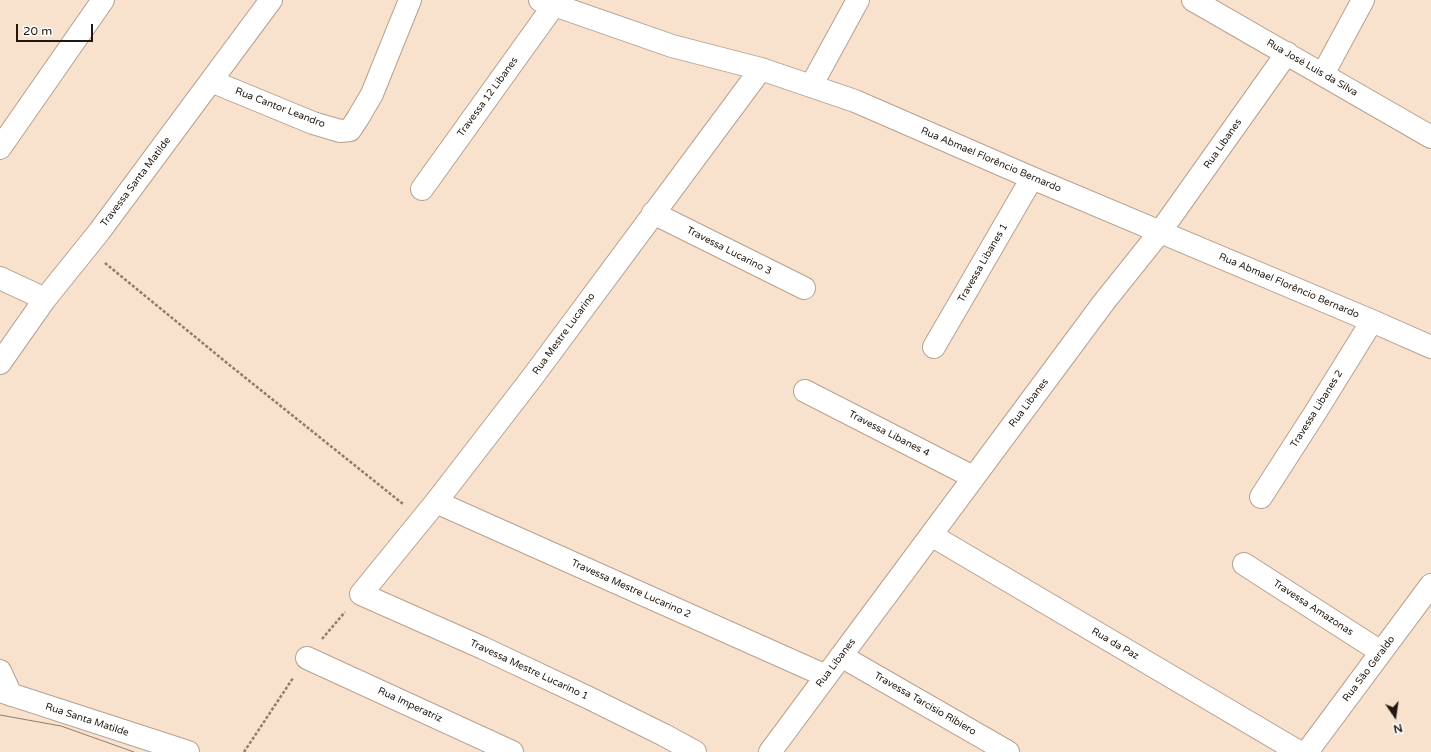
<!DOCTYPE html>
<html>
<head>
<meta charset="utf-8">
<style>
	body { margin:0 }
	#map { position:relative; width:1431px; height:752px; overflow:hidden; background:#f8e1cd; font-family:"Varela Round",sans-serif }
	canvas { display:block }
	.north { position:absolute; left:1375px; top:696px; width:40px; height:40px; -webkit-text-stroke:3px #fff; paint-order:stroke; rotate:167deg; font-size:11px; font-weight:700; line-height:16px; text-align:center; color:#201811 }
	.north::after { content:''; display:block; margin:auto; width:14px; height:18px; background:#201811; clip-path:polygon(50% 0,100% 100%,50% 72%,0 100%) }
	.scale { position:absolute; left:16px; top:24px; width:77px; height:18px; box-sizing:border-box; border:2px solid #201811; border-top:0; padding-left:5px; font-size:12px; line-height:14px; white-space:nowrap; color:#201811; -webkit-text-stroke:3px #fff; paint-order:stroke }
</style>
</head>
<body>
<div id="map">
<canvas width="1431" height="752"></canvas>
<div class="north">N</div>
<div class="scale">20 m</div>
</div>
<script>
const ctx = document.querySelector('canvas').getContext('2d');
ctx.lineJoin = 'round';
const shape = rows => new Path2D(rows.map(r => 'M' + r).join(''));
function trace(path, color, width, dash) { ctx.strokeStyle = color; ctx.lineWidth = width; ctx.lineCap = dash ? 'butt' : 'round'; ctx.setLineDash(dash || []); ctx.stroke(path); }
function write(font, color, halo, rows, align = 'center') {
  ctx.font = font + ' "Varela Round",sans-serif'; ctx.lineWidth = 3; ctx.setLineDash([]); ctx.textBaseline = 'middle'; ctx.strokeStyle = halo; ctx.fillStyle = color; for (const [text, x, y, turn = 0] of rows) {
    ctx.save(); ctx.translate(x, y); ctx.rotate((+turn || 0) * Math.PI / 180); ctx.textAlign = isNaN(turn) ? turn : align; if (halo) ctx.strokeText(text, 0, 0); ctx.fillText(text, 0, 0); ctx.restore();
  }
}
const path = shape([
	[105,263,227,363,403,504],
	[322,639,345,612],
	[244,752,293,678]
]);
const minor = shape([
	[540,0,672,46,761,69,855,101,1032,178,1372,321,1431,347],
	[1193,0,1431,137],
	[1323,74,1363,0],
	[211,81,313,123,340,131,350,130,358,118,372,94,410,0],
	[811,86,858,0],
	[0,148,103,0],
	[422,189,554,5],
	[653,213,804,288],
	[0,278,45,299],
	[934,347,1032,178],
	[0,363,45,299,99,232,271,0],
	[805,391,973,477],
	[1261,497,1315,413,1372,321],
	[436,502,826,676],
	[931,535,1299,752],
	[1244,564,1381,652],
	[841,656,1008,752],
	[307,658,512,752],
	[0,671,11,695],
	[0,691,188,752],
	[695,752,664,735,587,697,483,648,361,594,436,502,531,379,761,69],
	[770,752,1104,302,1160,232,1287,53],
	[1307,752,1431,585]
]);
const tram = shape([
	[0,715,61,726,134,752]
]);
const streetNames = [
	["Rua José Luis da Silva",1312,68,30],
	["Travessa 12 Libanes",488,97,-54],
	["Rua Cantor Leandro",280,108,21],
	["Rua Libanes",1223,144,-55],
	["Rua Abmael Florêncio Bernardo",991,160,23],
	["Travessa Santa Matilde",136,182,-53],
	["Travessa Lucarino 3",729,251,27],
	["Travessa Libanes 1",983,263,-60],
	["Rua Abmael Florêncio Bernardo",1289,286,23],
	["Rua Mestre Lucarino",564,334,-54],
	["Rua Libanes",1029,403,-53],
	["Travessa Libanes 2",1317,409,-58],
	["Travessa Libanes 4",889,434,27],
	["Travessa Mestre Lucarino 2",631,589,24],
	["Travessa Amazonas",1313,608,33],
	["Rua da Paz",1115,644,30],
	["Rua Libanes",836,663,-53],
	["Rua São Geraldo",1369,669,-53],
	["Travessa Mestre Lucarino 1",529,670,25],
	["Travessa Tarcisio Ribiero",925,704,30],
	["Rua Imperatriz",410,705,25],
	["Rua Santa Matilde",87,720,18]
];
trace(minor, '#b7a18e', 24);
trace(path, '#8c7d6f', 2.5, [3, 2]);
trace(minor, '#fff', 22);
trace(tram, '#8e7e71', 1);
write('10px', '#201811', '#fff', streetNames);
</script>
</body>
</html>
